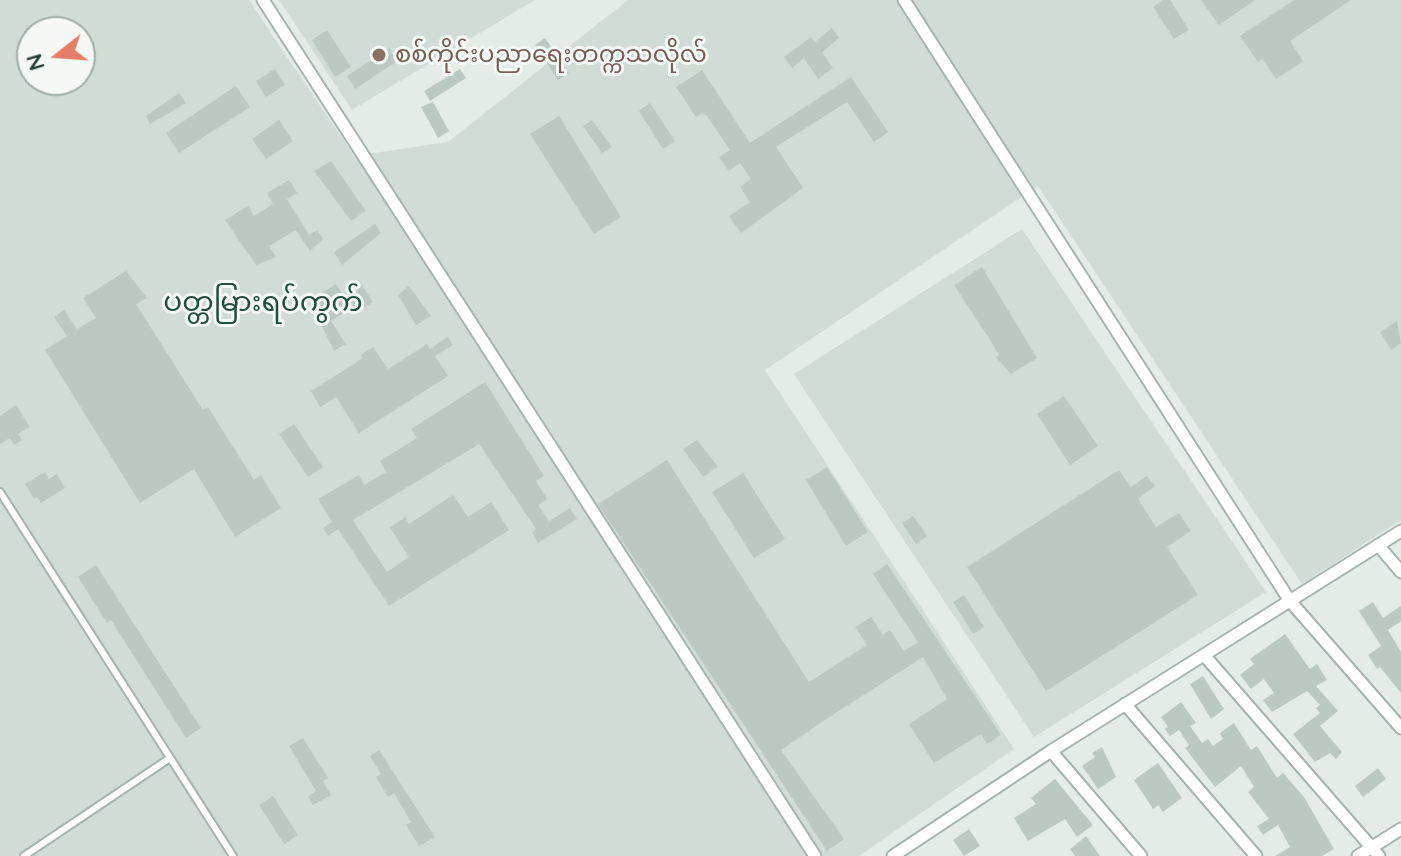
<!DOCTYPE html>
<html>
<head>
<meta charset="utf-8">
<style>
	body { margin:0 }
	#map { position:relative; width:1401px; height:856px; overflow:hidden; background:#e4ece8; font-family:Quicksand,sans-serif }
	canvas { display:block }
	.north { position:absolute; left:16px; top:16px; width:80px; height:80px; box-sizing:border-box; background:#f4f9f6; border:2px solid #a1ada8; border-radius:50%; rotate:253deg; font-size:22px; font-weight:700; line-height:32px; text-align:center; color:#253c34 }
	.north::after { content:''; display:block; margin:auto; width:28px; height:36px; background:#e47e69; clip-path:polygon(50% 0,100% 100%,50% 72%,0 100%) }
</style>
</head>
<body>
<div id="map">
<canvas width="1401" height="856"></canvas>
<div class="north">N</div>
</div>
<script>
const ctx = document.querySelector('canvas').getContext('2d');
ctx.lineJoin = 'round';
function fillPath(path, color) { ctx.fillStyle = color; ctx.fill(path, 'evenodd'); }
const shape = rows => new Path2D(rows.map(r => 'M' + r).join(''));
function trace(path, color, width, dash) { ctx.strokeStyle = color; ctx.lineWidth = width; ctx.lineCap = dash ? 'butt' : 'round'; ctx.setLineDash(dash || []); ctx.stroke(path); }
function write(font, color, halo, rows, align = 'center') {
  ctx.font = font + ' Quicksand,"Noto Sans Myanmar",sans-serif'; ctx.lineWidth = 6; ctx.setLineDash([]); ctx.textBaseline = 'middle'; ctx.strokeStyle = halo; ctx.fillStyle = color; for (const [text, x, y, turn = 0] of rows) {
    ctx.save(); ctx.translate(x, y); ctx.rotate((+turn || 0) * Math.PI / 180); ctx.textAlign = isNaN(turn) ? turn : align; if (halo) ctx.strokeText(text, 0, 0); ctx.fillText(text, 0, 0); ctx.restore();
  }
}
const built = shape([
	[0,0,249,0,354,156,448,142,628,0,1401,0,1401,520,1302,584,1038,186,765,370,1014,749,859,856,0,856],
	[32,32,80,32,80,80,32,80],
	[279,0,535,0,352,110],
	[1022,229,1266,592,1034,737,794,374]
]);
const building = shape([
	[1163,0,1170,0,1189,30,1174,39,1153,7],
	[1201,0,1255,0,1219,25],
	[1294,0,1351,0,1290,41,1303,61,1276,79,1262,59,1258,62,1240,36],
	[832,28,839,38,822,52,833,68,818,79,804,58,792,68,784,57,811,37,815,42],
	[327,30,351,67,335,77,312,40],
	[545,38,569,73,558,80,535,45],
	[389,48,397,61,355,89,347,76],
	[275,69,285,85,266,97,256,81],
	[460,69,466,78,430,101,424,91],
	[702,70,750,143,851,77,888,132,874,142,847,102,776,147,803,188,741,233,729,216,750,202,740,187,751,179,740,163,729,171,719,157,730,150,707,116,702,113,696,117,676,87],
	[236,86,250,107,179,153,166,133],
	[179,93,186,103,150,124,146,116],
	[433,102,449,131,438,138,421,107],
	[650,103,675,141,663,149,639,111],
	[559,116,621,217,594,234,530,134],
	[279,120,293,141,266,159,252,139],
	[592,120,612,147,602,153,583,126],
	[331,161,366,211,351,221,314,171],
	[289,180,297,193,287,199,309,235,317,230,323,239,310,251,296,230,269,246,276,257,256,265,225,220,248,206,254,216,273,204,267,193],
	[375,224,381,233,342,265,334,252],
	[982,267,1037,358,1011,374,996,357,999,355,990,340,954,285],
	[126,271,147,298,136,304,203,410,208,407,254,480,261,475,281,508,235,537,194,469,140,503,45,350,67,336,54,317,64,310,77,329,96,318,83,298],
	[336,284,344,296,362,285,373,302,362,309,359,303,331,321,346,344,334,351,320,322,325,319,312,299],
	[409,286,431,316,416,325,398,295],
	[1397,321,1401,343,1391,350,1380,332],
	[448,337,453,345,435,356,448,376,359,433,336,397,320,407,311,391,363,358,361,355,373,347,388,369,427,344,430,349],
	[485,382,544,476,536,481,547,499,538,505,549,521,570,508,577,519,538,543,532,532,536,529,479,444,353,520,387,572,409,557,390,528,405,517,409,524,453,495,468,517,491,502,509,530,389,606,338,529,328,536,323,528,332,522,318,499,359,475,364,485,386,472,380,461,417,438,411,429],
	[1064,396,1098,446,1070,465,1037,414],
	[16,405,30,427,18,434,22,440,14,445,10,438,0,444,0,416],
	[294,424,323,467,308,477,279,434],
	[697,440,718,467,703,477,683,449],
	[667,460,809,682,867,645,855,627,871,617,883,635,890,630,904,651,918,642,873,574,887,564,1001,735,987,744,981,734,934,763,909,724,947,699,923,657,831,716,781,750,844,839,827,851,598,504],
	[827,467,868,532,846,546,806,480],
	[1119,470,1131,487,1147,476,1155,486,1138,499,1156,527,1179,513,1191,531,1167,547,1198,595,1046,691,967,567],
	[45,472,49,479,57,474,65,488,41,503,37,497,34,499,25,484],
	[743,473,785,539,754,558,712,492],
	[913,516,927,536,916,544,902,523],
	[96,565,201,728,186,738,111,620,107,623,78,577],
	[964,595,984,627,973,634,953,602],
	[1373,602,1383,618,1401,606,1401,621,1388,630,1401,652,1401,693,1380,667,1377,669,1368,655,1381,646,1359,611],
	[1285,634,1310,669,1317,664,1327,680,1316,686,1338,711,1320,726,1342,752,1336,759,1330,753,1315,762,1293,734,1320,713,1316,708,1320,705,1307,691,1272,712,1263,700,1274,693,1264,679,1251,689,1240,675,1254,664,1250,659],
	[1203,676,1224,709,1211,719,1190,684],
	[1181,702,1196,723,1190,726,1202,743,1208,739,1213,746,1223,739,1220,733,1234,723,1251,750,1257,746,1277,778,1283,773,1304,797,1334,849,1322,856,1275,856,1290,847,1278,825,1263,835,1257,826,1269,819,1248,792,1254,787,1241,766,1215,787,1185,748,1189,745,1179,730,1170,736,1165,729,1168,727,1161,717],
	[303,738,328,778,323,781,331,795,313,805,308,796,316,791,289,746],
	[1102,747,1116,777,1098,789,1082,766,1095,757,1092,753],
	[379,750,435,837,419,846,406,825,411,822,394,793,388,797,376,777,381,774,370,756],
	[1158,763,1182,798,1163,812,1158,805,1153,809,1134,780],
	[1378,768,1386,779,1363,797,1355,786],
	[1055,779,1093,825,1077,837,1065,819,1028,841,1014,818,1036,804,1031,798],
	[273,796,298,835,284,844,259,805],
	[969,829,980,846,964,856,953,840],
	[1086,836,1100,856,1075,856,1070,849]
]);
const lane = shape([
	[0,492,233,856],
	[24,856,170,758]
]);
const street = shape([
	[263,0,815,856],
	[904,0,1290,601,1401,728],
	[1378,545,1401,572],
	[1204,655,1379,856],
	[1125,704,1256,856],
	[1051,751,1141,856],
	[893,856,1051,751,1401,531],
	[1358,856,1401,829]
]);
const markers = [
	[379,55,8,"#8d6e63"]
];
const educationNames = [
	["စစ်ကိုင်းပညာရေးတက္ကသလိုလ်",395,55]
];
const quarterNames = [
	["ပတ္တမြားရပ်ကွက်",263,303]
];
fillPath(built, '#d2dcd6');
fillPath(building, '#bcc9c3');
trace(lane, '#a7b4ae', 10);
trace(street, '#a7b4ae', 15);
trace(lane, '#fff', 6);
trace(street, '#fff', 11);
for (const [x, y, r, color] of markers) { const dot = new Path2D(); dot.arc(x, y, r, 0, 2 * Math.PI); ctx.fillStyle = color; ctx.fill(dot); trace(dot, '#f4f9f6', 3); }
write('24px', '#785e54', '#f4f9f6', educationNames, 'left');
write('28px', '#234c3f', '#f4f9f6', quarterNames);
</script>
</body>
</html>
